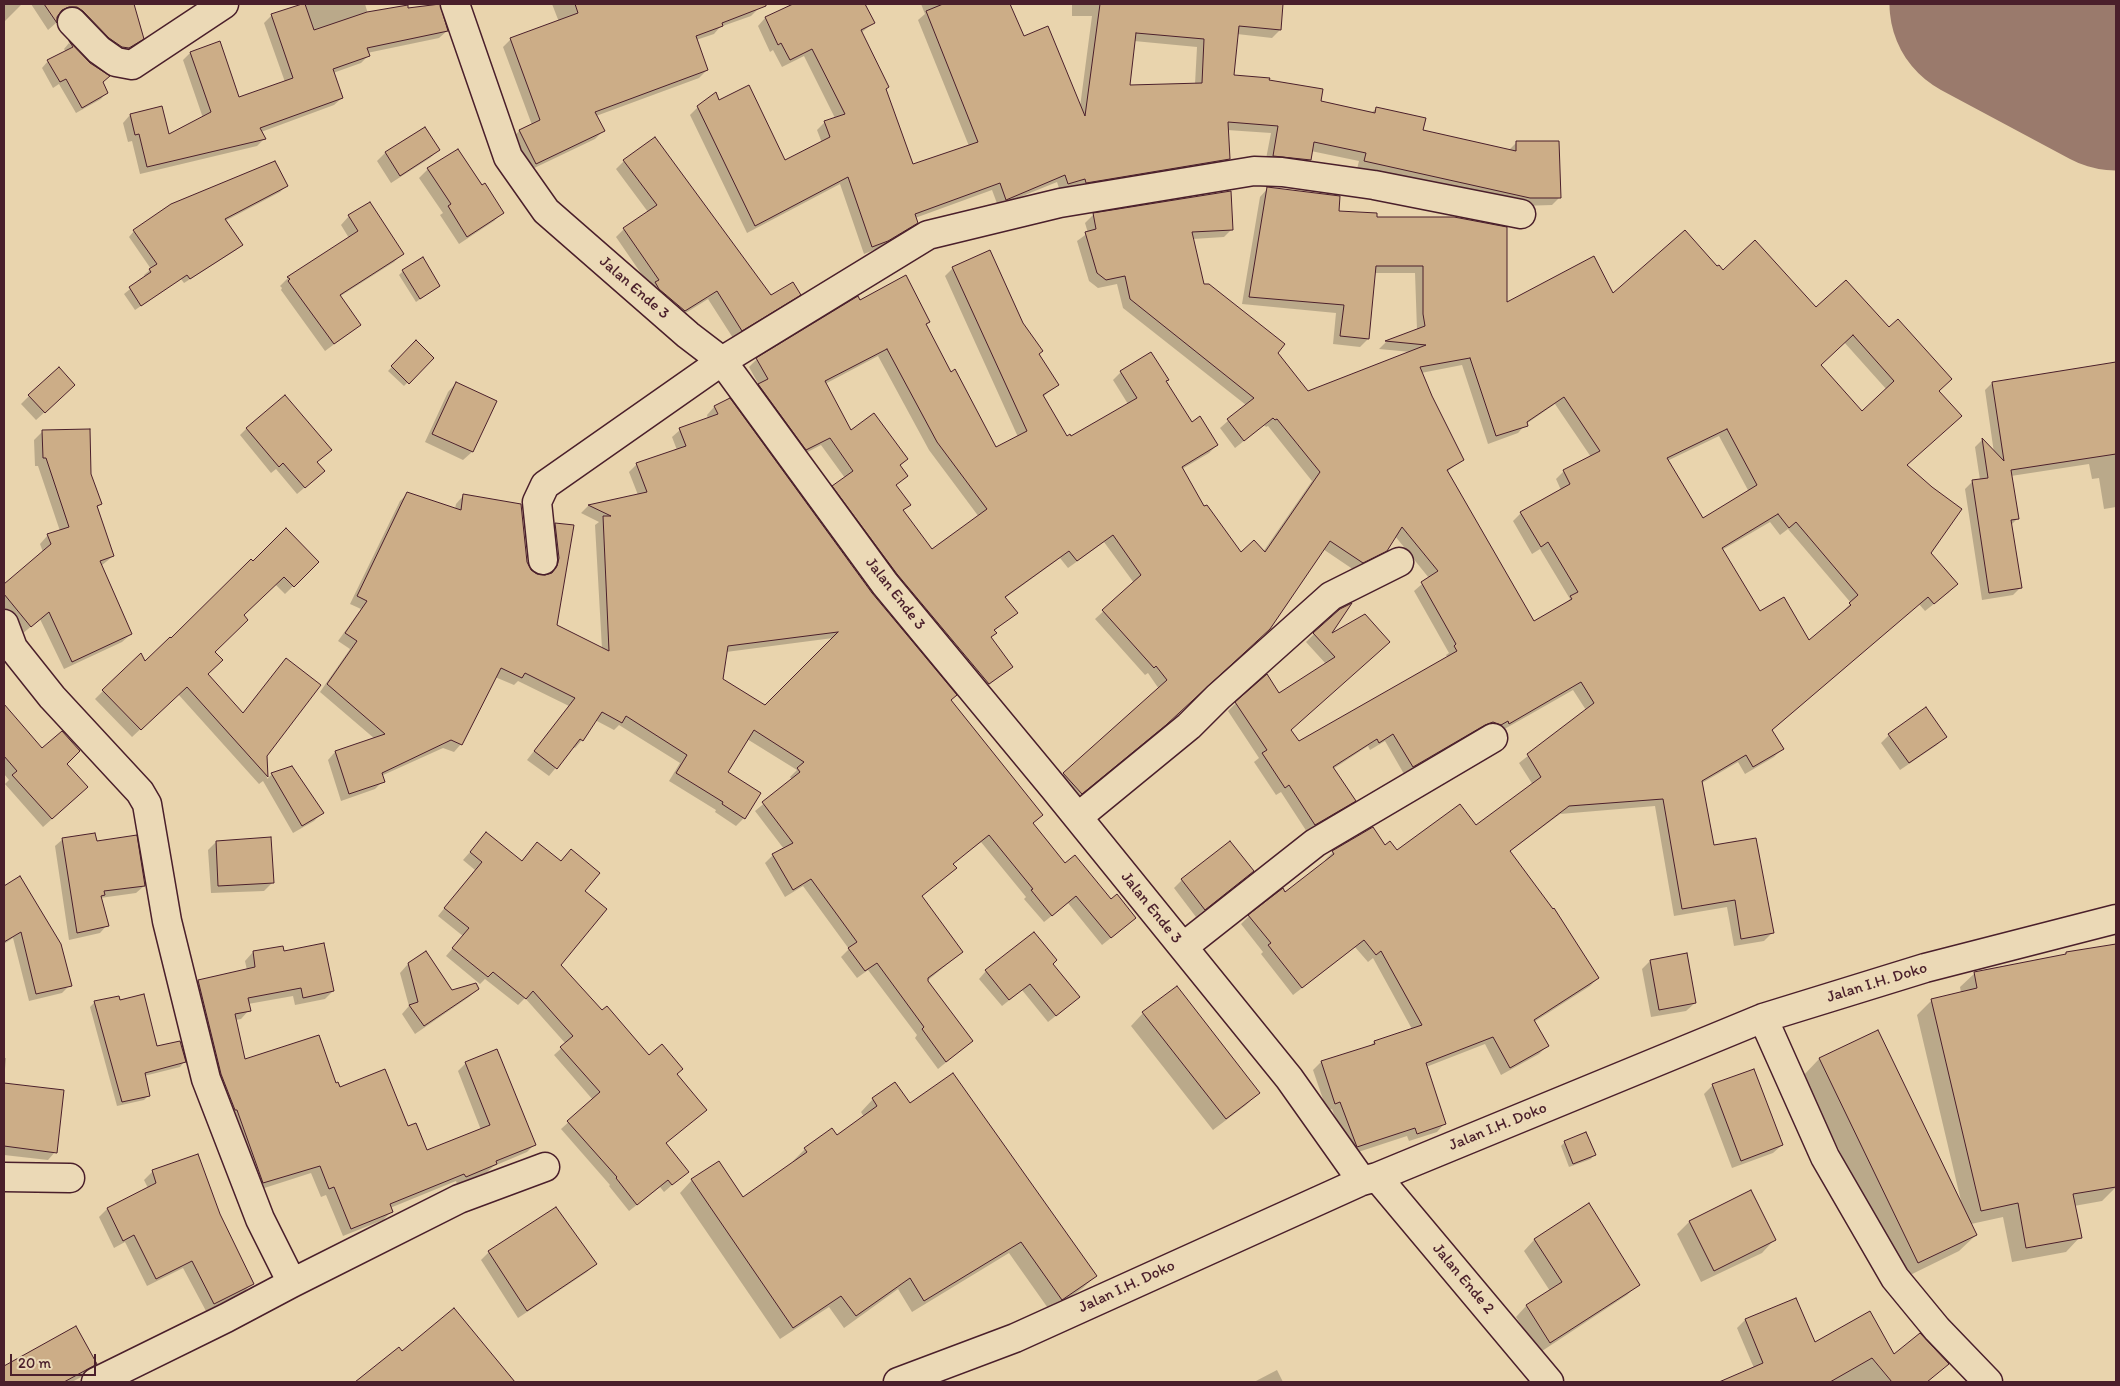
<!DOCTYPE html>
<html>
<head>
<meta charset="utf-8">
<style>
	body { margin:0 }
	#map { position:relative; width:2120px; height:1386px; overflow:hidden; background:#e9d4ad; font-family:Itim,sans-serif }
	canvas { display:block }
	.frame { position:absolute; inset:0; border:5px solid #4a1f2b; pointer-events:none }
	.scale { position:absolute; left:10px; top:1354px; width:86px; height:22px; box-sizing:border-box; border:2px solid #4a1f2b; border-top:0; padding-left:6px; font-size:15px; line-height:18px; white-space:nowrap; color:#4a1f2b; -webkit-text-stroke:4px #ebd9b6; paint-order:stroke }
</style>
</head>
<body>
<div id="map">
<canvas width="2120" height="1386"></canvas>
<div class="frame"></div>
<div class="scale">20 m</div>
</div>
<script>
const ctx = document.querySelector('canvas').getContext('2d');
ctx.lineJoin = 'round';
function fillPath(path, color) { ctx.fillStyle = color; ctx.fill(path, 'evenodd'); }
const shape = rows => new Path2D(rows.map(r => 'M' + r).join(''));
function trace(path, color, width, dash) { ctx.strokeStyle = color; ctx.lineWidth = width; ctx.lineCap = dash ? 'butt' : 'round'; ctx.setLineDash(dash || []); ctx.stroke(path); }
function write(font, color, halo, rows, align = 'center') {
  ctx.font = font + ' Itim,sans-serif'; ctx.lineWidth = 4.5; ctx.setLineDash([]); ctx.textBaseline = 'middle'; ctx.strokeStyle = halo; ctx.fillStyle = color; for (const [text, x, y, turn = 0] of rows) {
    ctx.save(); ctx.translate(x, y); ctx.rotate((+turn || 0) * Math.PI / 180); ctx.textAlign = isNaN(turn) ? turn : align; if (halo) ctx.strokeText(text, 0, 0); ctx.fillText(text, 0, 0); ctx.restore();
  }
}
const shadow = shape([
	[4,4,22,4,4,22],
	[31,4,81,4,91,18,108,4,133,4,142,38,120,56,69,15,57,16,56,23,48,30],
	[305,4,365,4,368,14,407,10,439,4,447,31,439,38,367,53,368,56,361,63,333,73,342,98,334,105,261,132,264,139,257,146,140,174,132,141,128,142,123,123,130,115,168,136,203,118,183,60,190,53,239,99,285,82,264,23,272,15],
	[552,4,757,4,759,8,751,16,720,27,714,34,696,40,707,70,699,78,596,116,603,131,595,139,528,171,512,139,519,131,532,125,503,47,510,40,559,22],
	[796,4,863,4,873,23,861,33,885,89,912,166,969,146,918,20,925,14,921,4,1009,4,1023,38,1080,107,1092,16,1072,16,1072,4,1282,4,1280,30,1272,38,1237,34,1233,76,1268,81,1320,102,1371,113,1377,108,1422,131,1509,150,1516,143,1560,197,1552,205,1521,206,1357,169,1359,161,1311,151,1310,160,1302,168,1265,164,1271,133,1227,130,1228,159,1220,167,1078,190,1077,186,1060,191,1057,182,998,206,992,190,915,218,917,222,909,230,879,248,864,254,840,184,747,233,690,115,698,107,719,101,785,162,822,143,817,130,825,122,835,118,804,56,782,67,773,50,770,52,758,26,765,18],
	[1134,41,1197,47,1195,84,1128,86],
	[69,43,89,64,107,92,101,99,76,113,59,84,53,88,42,68,48,61,66,52,64,49],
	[425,128,439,150,430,158,391,183,377,161,385,153],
	[458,150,502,213,494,221,459,244,440,215,443,213,419,178,428,169],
	[624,161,771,296,799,294,791,302,733,338,708,299,676,319,651,288,616,237,624,229,648,212,616,169],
	[286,186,280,192,225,221,242,245,236,250,184,283,181,279,135,310,124,294,145,277,144,275,151,269,129,237,134,231],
	[1268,188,1337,213,1376,218,1506,304,1613,294,1717,268,1816,308,1937,391,1906,466,1930,553,1949,592,1925,611,1919,604,1771,731,1782,749,1774,757,1745,774,1738,762,1702,783,1713,846,1772,933,1764,941,1734,946,1727,907,1674,916,1655,806,1560,814,1509,852,1598,978,1590,986,1534,1022,1547,1046,1539,1054,1501,1075,1485,1044,1426,1067,1445,1123,1437,1132,1409,1141,1407,1136,1349,1155,1332,1109,1327,1111,1313,1070,1321,1062,1370,1046,1374,1042,1412,1029,1373,958,1368,962,1355,947,1293,995,1261,954,1263,952,1241,924,1249,916,1285,894,1326,862,1325,860,1333,852,1384,847,1397,852,1476,827,1533,785,1519,763,1586,710,1573,690,1501,731,1485,730,1476,732,1404,774,1385,741,1370,750,1368,746,1333,769,1354,801,1346,809,1307,832,1281,792,1276,795,1254,762,1259,758,1228,711,1236,703,1279,695,1326,664,1306,642,1314,634,1328,637,1389,642,1289,730,1298,742,1448,658,1446,655,1449,653,1414,591,1429,578,1395,536,1377,558,1354,570,1323,549,1156,733,1073,801,1056,781,1159,689,1148,673,1145,675,1095,619,1134,583,1104,542,1068,568,1060,558,1005,598,1016,613,994,631,990,638,1012,667,980,692,825,495,845,478,821,445,798,457,751,393,759,385,749,367,757,359,860,301,925,325,951,374,995,448,1018,437,945,276,953,268,1038,354,1057,385,1043,397,1066,437,1071,438,1128,404,1113,380,1121,372,1167,380,1165,382,1191,423,1217,445,1209,453,1182,469,1204,508,1241,553,1263,552,1312,481,1268,426,1266,427,1264,425,1235,448,1220,428,1246,405,1123,308,1117,284,1098,288,1089,281,1077,241,1088,233,1085,223,1093,215,1232,229,1224,237,1193,239,1203,285,1276,353,1307,392,1411,352,1379,349,1386,342,1417,330,1415,273,1374,273,1368,339,1360,347,1333,344,1336,313,1242,304,1260,197],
	[1844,342,1887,390,1862,413,1819,365],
	[878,356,929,450,979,517,931,550,903,511,909,505,895,486,906,476,899,467,907,459,850,432,825,384],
	[1462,365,1488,444,1518,433,1526,424,1555,404,1591,457,1564,471,1556,479,1561,490,1521,513,1513,521,1532,554,1540,549,1570,599,1563,605,1534,623,1447,472,1463,459,1431,397,1421,373],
	[1719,436,1749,492,1703,519,1667,461],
	[1770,522,1780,535,1788,529,1851,603,1842,612,1843,613,1809,642,1760,613,1722,550],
	[370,203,402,254,394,262,339,297,360,325,325,351,281,290,282,288,280,286,288,278,349,238,341,225,349,216],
	[403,271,439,286,416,302,399,275],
	[416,342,432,358,404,386,388,371],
	[2116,364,2116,507,2104,509,2099,478,2092,479,2089,464,2011,476,2018,518,2011,525,2020,588,2013,595,1982,600,1965,489,1972,482,1980,480,1975,447,1982,440,1994,453,1985,390,1992,383],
	[456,383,495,401,472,452,463,460,425,442,448,392],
	[66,393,36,420,21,404,29,396],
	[729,400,949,700,1042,815,1032,824,1065,865,1127,925,1102,945,1068,903,1044,922,1024,899,1026,897,981,842,952,864,921,896,962,952,927,981,972,1041,938,1069,915,1038,917,1035,868,970,857,978,841,957,849,949,803,886,785,897,765,863,773,855,784,849,755,811,792,780,790,777,797,770,747,739,726,772,760,793,744,818,736,826,715,812,716,810,669,781,680,763,619,725,614,730,595,720,582,740,575,748,573,747,549,776,527,760,569,706,518,681,514,685,495,677,461,744,454,752,443,748,381,776,383,781,375,789,341,801,328,760,335,752,375,739,320,692,350,649,338,641,361,609,350,604,400,501,407,494,455,509,456,504,463,496,526,562,530,570,537,576,550,575,551,567,548,532,555,524,572,526,555,626,602,649,595,525,599,522,581,513,588,506,638,495,629,472,637,464,677,450,672,437,680,430,708,419,707,415,714,407],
	[833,638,765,706,721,679,726,652],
	[246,429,323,457,316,463,316,478,297,494,276,469,271,473,240,435],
	[43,431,90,474,101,504,96,508,113,556,101,566,131,634,122,642,64,669,40,619,22,634,4,612,4,585,43,552,40,544,48,535,60,531,38,466,35,466,34,440],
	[318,562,285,594,275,584,242,615,213,652,207,674,242,714,286,659,266,755,267,779,272,774,322,813,314,821,293,833,263,781,259,784,178,694,132,737,95,699,103,691,144,663,253,563],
	[4,706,42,750,65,764,78,796,43,827,5,784,9,780,4,774],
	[1889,735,1945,737,1937,745,1900,770,1881,743],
	[486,834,521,862,530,851,583,891,560,965,602,1012,649,1057,675,1075,665,1144,687,1172,664,1192,660,1187,629,1211,609,1186,610,1185,561,1129,593,1100,554,1055,566,1044,525,998,518,1005,485,979,480,984,446,956,463,936,438,916,475,870,463,860],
	[63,839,96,842,144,886,136,893,100,898,107,925,100,933,69,940,55,846],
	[216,842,272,883,264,891,211,893,208,850],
	[1253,871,1196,917,1174,888,1182,880],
	[20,878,70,985,62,993,29,1001,13,938,4,944,4,888],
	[2116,945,2116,1187,2102,1201,2074,1206,2080,1237,2066,1252,2012,1262,2003,1217,1971,1224,1976,1235,1959,1251,1902,1279,1803,1076,1819,1059,1878,1032,1961,1201,1917,1015,1932,1000,1961,993,1960,987,1975,973,2064,955,2066,953],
	[253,952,283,953,333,991,325,999,295,1005,293,996,248,1004,249,1010,241,1019,235,1020,244,1061,335,1084,340,1089,408,1128,426,1152,481,1130,458,1071,466,1063,535,1144,527,1152,494,1166,487,1172,457,1184,456,1181,390,1208,391,1212,383,1220,343,1236,326,1195,321,1197,311,1173,255,1191,190,990,198,981,247,970,245,961],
	[1650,961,1695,1003,1686,1011,1651,1017,1642,969],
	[408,964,452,992,478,989,469,997,415,1034,402,1014,409,1006,400,973],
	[1051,964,1071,1004,1048,1022,1022,990,1002,1006,979,979,986,971],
	[119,1001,156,1047,184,1062,180,1067,144,1076,149,1095,144,1100,117,1106,90,1007,95,1002],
	[1143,1013,1258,1093,1246,1105,1213,1130,1131,1026],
	[4,1058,6,1058,4,1080],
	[1753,1070,1782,1145,1773,1153,1732,1168,1704,1094,1712,1086],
	[4,1084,63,1091,55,1152,48,1160,4,1155],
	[873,1099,910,1105,1095,1276,1083,1288,1050,1311,1009,1253,912,1312,898,1289,844,1328,829,1307,780,1339,680,1193,692,1180,718,1163,743,1199,794,1163,793,1161,805,1149,836,1136,864,1117,861,1112],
	[1565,1142,1594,1155,1591,1159,1569,1167,1561,1146],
	[153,1171,218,1214,252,1283,244,1292,206,1311,183,1268,147,1286,125,1242,114,1248,99,1217,107,1209,148,1188,144,1180],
	[1750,1192,1774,1240,1762,1253,1701,1282,1677,1234,1689,1222],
	[1588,1204,1638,1284,1627,1295,1539,1353,1516,1317,1526,1306,1550,1291,1524,1251,1534,1240],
	[489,1252,595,1264,587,1272,518,1318,481,1260],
	[1796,1300,1814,1344,1894,1356,1939,1372,1927,1382,1724,1382,1754,1368,1737,1328,1745,1320],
	[76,1328,96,1364,83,1376,72,1382,4,1382,4,1367],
	[401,1352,509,1377,503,1382,358,1382],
	[1277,1370,1283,1382,1254,1382]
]);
const runway = shape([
	[1987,4,2116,73]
]);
const building = shape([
	[44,4,134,4,144,39,129,48,122,47,109,38,83,11,77,7,69,7,62,10,57,17,57,23,44,4],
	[302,4,305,4,314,30,367,12,408,5,408,8,440,4,448,31,367,48,370,56,333,69,343,98,260,128,266,139,147,167,139,134,135,135,130,114,162,106,169,134,211,112,190,52,220,41,239,97,293,78,271,14,302,4],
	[575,4,766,4,766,6,722,23,723,26,696,36,708,70,595,112,605,131,536,164,519,130,540,120,510,38,578,13,575,4],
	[793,4,865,4,875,23,861,30,889,87,886,89,913,164,978,142,926,11,943,4,1010,4,1024,36,1048,26,1085,116,1100,4,1283,4,1281,30,1239,26,1234,75,1270,78,1269,80,1323,89,1321,101,1375,113,1376,107,1426,118,1423,130,1516,151,1516,141,1559,141,1561,198,1530,198,1364,161,1366,153,1314,142,1311,160,1273,156,1278,126,1228,122,1230,159,1086,183,1085,179,1068,184,1065,175,1006,200,1000,183,915,214,918,223,888,241,872,247,848,177,755,226,697,106,716,92,719,100,749,85,785,160,830,137,824,121,845,114,812,49,790,60,781,43,778,45,765,17,793,4],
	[1136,33,1204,39,1202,83,1130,85,1136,33],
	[69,41,90,63,110,76,103,82,108,93,82,108,66,79,60,82,47,60,73,47,69,41],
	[425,127,440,150,400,176,385,152,425,127],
	[655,137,771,295,793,282,801,295,742,331,717,291,685,311,659,289,655,282,659,280,623,228,657,205,623,160,655,137],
	[458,149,482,185,485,183,504,213,467,237,448,206,451,204,427,168,458,149],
	[275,161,288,186,225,219,243,245,190,279,187,275,141,306,129,287,151,272,149,269,157,264,133,230,171,204,275,161],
	[1267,187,1340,196,1339,211,1377,213,1377,217,1454,217,1507,227,1507,302,1594,256,1613,293,1685,230,1717,266,1719,265,1723,270,1755,240,1816,307,1846,280,1889,327,1898,319,1952,379,1939,391,1962,416,1907,465,1932,487,1962,509,1931,553,1958,584,1934,604,1928,597,1772,730,1784,749,1753,767,1746,755,1702,781,1714,845,1756,838,1774,933,1741,939,1735,900,1682,909,1663,799,1569,806,1510,851,1553,909,1554,908,1599,978,1534,1020,1549,1046,1510,1068,1493,1037,1426,1063,1446,1124,1417,1134,1415,1128,1357,1147,1340,1102,1335,1104,1321,1061,1375,1044,1374,1041,1422,1025,1381,951,1376,955,1364,940,1302,988,1268,945,1271,943,1248,915,1283,888,1285,892,1334,854,1332,851,1373,827,1385,845,1390,841,1397,850,1460,804,1476,825,1541,777,1527,754,1594,703,1581,682,1509,724,1508,721,1501,725,1493,722,1485,725,1413,767,1393,734,1379,743,1377,739,1333,767,1356,801,1315,825,1289,785,1285,788,1262,753,1267,750,1235,702,1267,674,1279,693,1335,657,1313,633,1340,609,1352,603,1332,633,1365,614,1390,642,1291,730,1299,741,1457,651,1454,646,1456,644,1421,582,1438,571,1402,527,1387,551,1363,563,1330,541,1270,629,1166,725,1082,794,1063,773,1167,680,1156,666,1154,668,1102,610,1141,575,1113,535,1077,561,1069,551,1005,597,1018,613,994,630,997,633,991,637,1013,667,989,684,897,574,832,486,853,471,830,438,806,450,758,384,768,379,756,358,858,296,860,300,906,275,930,322,926,324,951,372,955,369,996,447,1027,431,952,267,990,250,1023,323,1043,351,1039,354,1059,385,1043,395,1067,436,1070,434,1071,436,1137,398,1120,371,1151,352,1169,380,1166,381,1192,422,1200,416,1218,445,1182,467,1204,506,1207,505,1241,552,1254,540,1265,552,1320,472,1277,419,1275,420,1273,418,1244,441,1227,419,1254,398,1130,299,1125,276,1106,280,1097,273,1085,232,1096,229,1093,213,1231,191,1233,230,1192,232,1204,284,1209,284,1285,344,1278,353,1308,391,1426,345,1385,341,1425,326,1423,314,1423,266,1376,266,1369,339,1340,336,1344,305,1249,297,1267,187],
	[1853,335,1894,381,1862,411,1821,365,1853,335],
	[887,349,937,442,987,509,932,549,903,510,911,505,896,485,908,476,900,465,908,459,874,413,851,430,825,381,887,349],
	[1470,358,1496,436,1528,426,1527,422,1564,397,1600,451,1563,470,1570,484,1520,512,1541,547,1548,542,1578,592,1570,596,1572,599,1534,621,1447,470,1464,460,1432,396,1420,367,1470,358],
	[1727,429,1757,485,1703,518,1667,458,1727,429],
	[1778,514,1789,528,1796,522,1858,595,1849,603,1851,605,1809,640,1784,597,1760,611,1722,548,1778,514],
	[370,202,404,254,340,295,361,325,334,344,288,281,290,279,287,277,358,231,348,215,370,202],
	[423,257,440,286,420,299,402,270,423,257],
	[416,340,434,358,409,384,391,366,416,340],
	[2116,362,2116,454,2011,470,2019,519,2011,520,2022,588,1989,593,1972,480,1988,478,1982,438,2004,461,1992,382,2116,362],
	[59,367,75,385,45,413,28,395,59,367],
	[456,382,497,401,473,452,432,434,456,382],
	[285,395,332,450,317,462,325,471,305,488,283,463,279,467,246,428,285,395],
	[730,398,872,593,957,695,951,700,1043,815,1033,823,1065,863,1075,855,1111,899,1117,894,1136,918,1111,938,1076,896,1052,916,1031,890,1033,889,989,835,953,864,957,868,922,896,963,952,928,978,928,981,973,1041,946,1062,922,1029,924,1027,877,963,865,971,848,948,857,942,811,879,793,890,772,854,793,843,762,802,800,772,797,768,804,762,754,730,728,772,761,793,745,819,722,804,723,802,676,773,687,755,626,716,622,723,602,712,583,741,580,739,557,769,534,751,575,698,525,673,522,678,501,668,462,745,451,740,382,773,385,782,349,794,335,751,385,734,327,684,357,641,345,633,367,601,357,596,407,492,461,510,463,494,521,504,527,562,531,570,537,574,545,575,552,573,557,566,559,558,555,523,574,525,557,625,609,651,603,516,611,516,588,505,647,492,636,463,686,446,679,428,718,414,714,406,730,398],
	[838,632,765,705,723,679,728,646,838,632],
	[90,429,91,474,102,504,97,506,114,556,100,561,132,634,72,662,49,612,31,627,4,594,4,584,51,544,47,534,69,527,46,458,43,458,42,430,90,429],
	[286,528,319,562,294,587,284,577,244,615,248,620,215,652,223,660,208,674,243,713,286,658,321,685,267,756,268,777,187,687,141,730,102,690,141,653,145,661,170,637,171,638,251,559,253,561,286,528],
	[4,704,42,748,62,731,80,751,67,764,88,787,52,819,12,775,17,771,4,756,4,704],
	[1926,707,1947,737,1909,763,1888,734,1926,707],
	[292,766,324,813,302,826,271,773,292,766],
	[486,832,522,861,537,842,561,861,571,849,600,873,585,891,607,909,561,965,602,1010,607,1006,649,1055,662,1044,683,1069,677,1074,707,1110,666,1143,689,1172,672,1185,668,1180,637,1205,616,1178,617,1177,567,1121,600,1092,560,1047,573,1036,533,991,526,999,493,972,488,977,452,948,469,928,444,908,482,862,470,852,486,832],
	[95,833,97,841,137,835,145,886,104,891,105,895,101,896,109,926,77,933,62,838,95,833],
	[271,837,274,883,218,886,216,841,271,837],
	[1230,841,1254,871,1205,910,1181,879,1230,841],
	[20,876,61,944,72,986,36,994,21,932,4,942,4,886,20,876],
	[1034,932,1057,960,1053,964,1080,997,1056,1016,1030,984,1009,1000,985,970,1034,932],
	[324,943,334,991,303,998,301,988,248,998,251,1011,235,1014,245,1059,319,1035,336,1083,338,1082,340,1087,385,1069,408,1126,416,1123,427,1150,490,1125,465,1062,497,1049,536,1145,496,1161,497,1164,466,1177,464,1174,390,1204,393,1212,351,1229,334,1187,329,1189,320,1166,263,1183,237,1110,235,1110,221,1074,198,980,255,967,253,951,283,946,284,951,324,943],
	[2116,944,2116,1187,2073,1194,2082,1238,2026,1248,2018,1203,1981,1211,1931,999,1977,988,1974,972,2066,954,2066,952,2116,944],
	[426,951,452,990,476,983,479,989,424,1026,409,1005,418,1002,408,963,426,951],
	[1687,953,1696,1003,1659,1010,1650,960,1687,953],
	[1177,986,1260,1093,1226,1119,1142,1012,1177,986],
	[144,994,157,1046,180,1041,186,1062,145,1073,150,1096,122,1102,94,1001,119,996,120,1000,144,994],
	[1878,1030,1977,1235,1918,1263,1819,1058,1878,1030],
	[1754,1069,1783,1145,1741,1161,1712,1084,1754,1069],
	[953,1073,1097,1276,1062,1300,1021,1242,924,1301,910,1278,856,1316,841,1296,793,1328,691,1179,719,1161,743,1197,807,1152,804,1148,832,1128,837,1135,877,1106,872,1098,895,1082,910,1103,953,1073],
	[4,1083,64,1090,57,1153,4,1146,4,1083],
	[1586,1132,1596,1155,1573,1164,1564,1141,1586,1132],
	[198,1154,220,1214,254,1284,214,1304,192,1261,156,1279,134,1235,123,1241,107,1208,156,1183,152,1170,198,1154],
	[1751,1190,1776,1240,1714,1271,1689,1221,1751,1190],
	[1589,1203,1640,1285,1550,1343,1526,1305,1562,1282,1534,1239,1589,1203],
	[556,1207,597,1264,527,1311,488,1251,556,1207],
	[1796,1298,1815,1342,1870,1311,1894,1354,1920,1333,1949,1364,1927,1382,1892,1382,1872,1358,1830,1382,1719,1382,1763,1363,1745,1319,1796,1298],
	[454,1308,515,1382,355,1382,399,1347,402,1351,454,1308],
	[76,1326,97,1364,64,1382,4,1382,4,1366,76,1326]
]);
const street = shape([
	[455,4,508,157,546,211,688,335,722,361,885,584,1054,788,1289,1078,1362,1181],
	[72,22,99,50,116,62,132,65,224,4],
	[543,560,537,502,545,485,722,361,928,235,1060,203,1254,171,1282,172,1374,185,1521,214],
	[4,624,13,648,52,697,140,792,147,804,167,921,206,1079,260,1219,292,1283],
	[1078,817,1189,726,1218,697,1331,596,1399,562],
	[1183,947,1315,843,1493,738],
	[1763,1018,1825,1157,1895,1278,1937,1329,1988,1382],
	[4,1177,70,1178],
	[1377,1177,1549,1382],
	[96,1382,226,1318,292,1283,459,1199,545,1167],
	[898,1382,1015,1338,1362,1181,1377,1177,1763,1018,1925,968,2116,919]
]);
const streetNames = [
	["Jalan Ende 3",634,288,41],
	["Jalan Ende 3",895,594,52],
	["Jalan Ende 3",1151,908,51],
	["Jalan I.H. Doko",1877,983,-17],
	["Jalan I.H. Doko",1498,1127,-22],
	["Jalan Ende 2",1463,1279,50],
	["Jalan I.H. Doko",1127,1287,-25]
];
fillPath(shadow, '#0003');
trace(runway, '#9a7a6c', 195);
fillPath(building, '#ccad87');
trace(building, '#4a1f2b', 1);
trace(street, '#4a1f2b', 31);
trace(street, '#ebd9b6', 28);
write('16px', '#4a1f2b', '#ebd9b6', streetNames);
</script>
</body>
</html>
